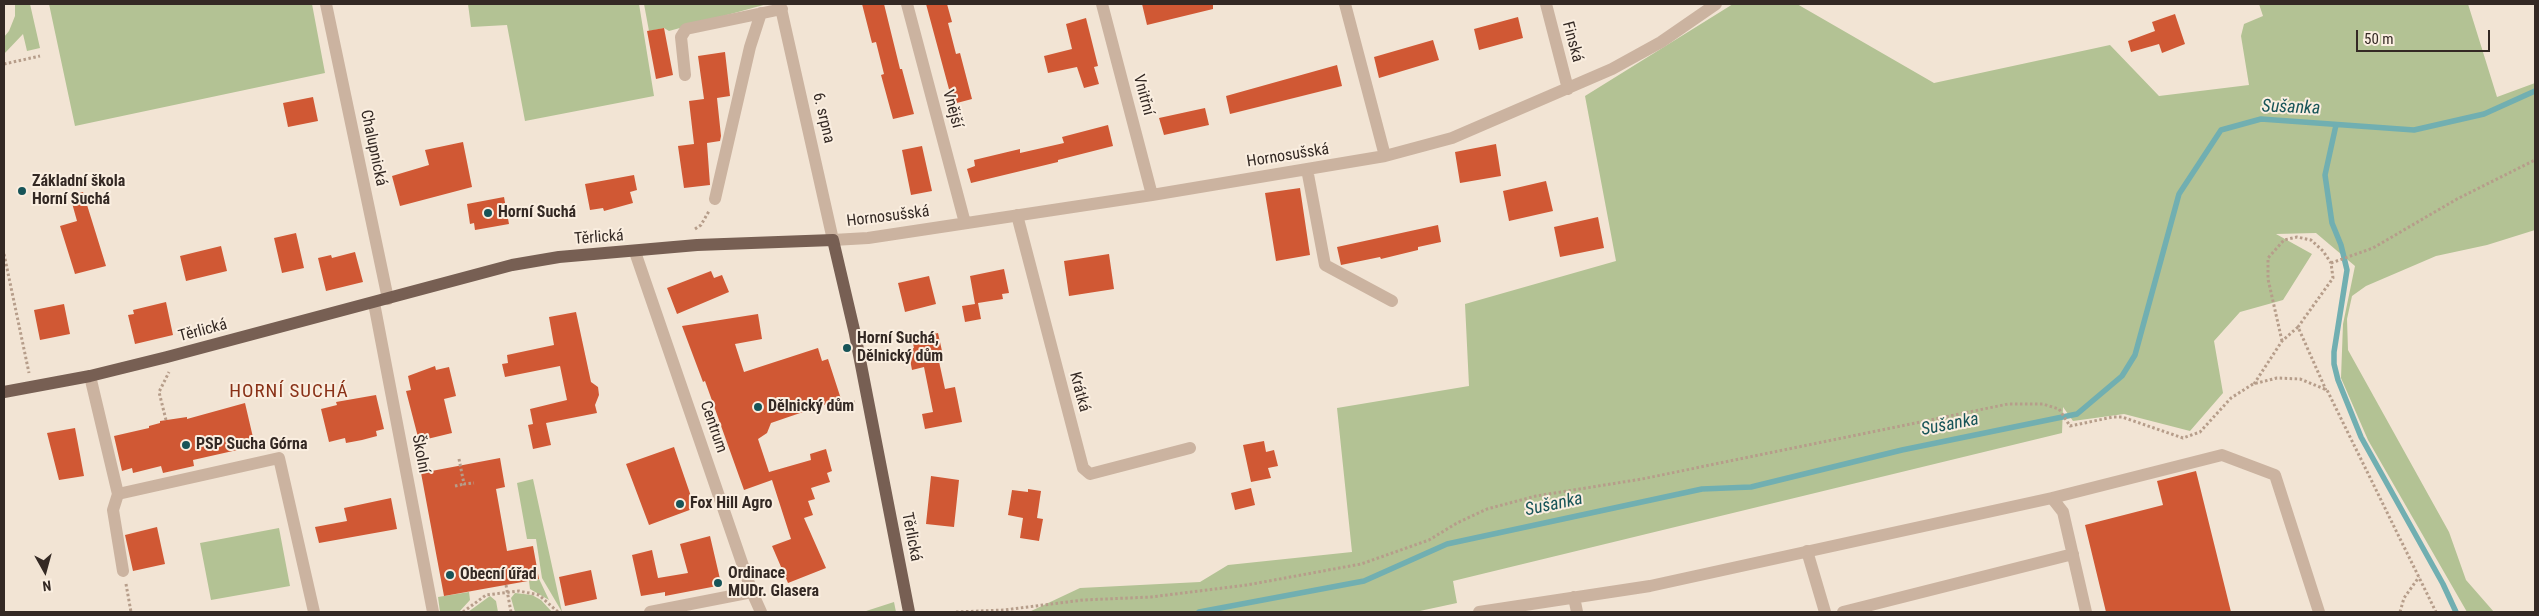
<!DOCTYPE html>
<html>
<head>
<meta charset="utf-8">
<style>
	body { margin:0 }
	#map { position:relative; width:2539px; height:616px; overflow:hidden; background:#f2e4d4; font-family:"Roboto Condensed",sans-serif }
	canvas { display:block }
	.frame { position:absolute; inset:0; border:5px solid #342924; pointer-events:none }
	.north { position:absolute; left:20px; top:546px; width:50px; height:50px; -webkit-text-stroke:4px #faeee0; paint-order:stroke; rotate:173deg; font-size:14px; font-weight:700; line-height:20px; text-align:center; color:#342924 }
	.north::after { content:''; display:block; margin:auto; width:18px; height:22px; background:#342924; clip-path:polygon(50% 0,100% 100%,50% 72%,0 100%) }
	.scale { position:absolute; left:2356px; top:30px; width:134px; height:22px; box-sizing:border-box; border:2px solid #342924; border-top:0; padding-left:6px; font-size:15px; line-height:18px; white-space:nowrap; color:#342924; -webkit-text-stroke:4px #faeee0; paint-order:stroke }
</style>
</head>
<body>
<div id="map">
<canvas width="2539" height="616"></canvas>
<div class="frame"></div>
<div class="north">N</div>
<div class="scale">50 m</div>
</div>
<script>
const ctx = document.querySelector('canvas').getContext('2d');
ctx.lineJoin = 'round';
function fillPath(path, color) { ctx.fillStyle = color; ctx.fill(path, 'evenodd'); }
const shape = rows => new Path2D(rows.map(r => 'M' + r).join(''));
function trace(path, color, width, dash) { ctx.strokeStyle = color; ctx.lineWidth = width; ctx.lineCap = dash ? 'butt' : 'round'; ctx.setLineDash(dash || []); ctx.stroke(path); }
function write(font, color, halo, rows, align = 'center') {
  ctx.font = font + ' "Roboto Condensed",sans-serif'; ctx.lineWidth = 4; ctx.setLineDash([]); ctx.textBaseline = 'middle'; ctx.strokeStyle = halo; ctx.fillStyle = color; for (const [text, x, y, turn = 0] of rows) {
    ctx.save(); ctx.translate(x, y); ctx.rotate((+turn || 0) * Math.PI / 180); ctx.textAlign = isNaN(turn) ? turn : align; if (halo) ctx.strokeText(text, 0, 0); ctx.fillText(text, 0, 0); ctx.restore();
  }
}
const green = shape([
	[15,4,30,4,40,48,27,51,23,34,4,54,4,37,9,31,15,16],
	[49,4,312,4,325,73,75,126],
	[468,4,639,4,654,96,525,121,507,25,471,27],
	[644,4,767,4,669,31,664,28,649,31],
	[1733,4,1797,4,1934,83,2110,45,2159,96,2249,85,2241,36,2244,24,2263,16,2259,4,2468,4,2497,97,2535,83,2535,230,2487,245,2436,256,2366,286,2352,296,2347,319,2348,350,2449,532,2466,580,2494,612,2467,612,2368,440,2341,378,2343,324,2355,266,2316,233,2276,234,2312,254,2283,300,2240,312,2214,341,2223,393,2190,431,2124,414,2073,421,2063,407,2062,433,1453,581,1457,603,1415,612,1029,612,1080,588,1200,582,1228,565,1352,552,1337,408,1469,386,1465,304,1616,261,1585,96],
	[533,479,562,612,542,578,536,539,527,539,517,483],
	[279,528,290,586,211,600,200,543],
	[539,579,541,583,549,600,530,589,529,581],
	[469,592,470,600,459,612,440,612,438,597],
	[515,593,532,595,541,600,552,612,515,612,511,598],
	[490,596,496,601,498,612,468,612],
	[894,602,896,612,863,612]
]);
const stream = shape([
	[2336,125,2325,175,2332,223,2341,245,2347,270,2334,352,2334,364,2338,380,2361,437,2443,584,2456,612],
	[1199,612,1364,581,1447,544,1702,489,1751,487,1902,450,2077,414,2122,376,2135,355,2179,194,2221,130,2261,119,2414,130,2484,114,2535,91]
]);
const building = shape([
	[862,4,884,4,900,69,902,69,914,114,893,119,881,75,884,74,876,42,872,43],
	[926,4,947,4,952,22,948,23,956,54,960,53,972,99,953,104],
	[1142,4,1213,4,1213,9,1147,25],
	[2175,14,2185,44,2162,53,2159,44,2131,52,2128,41,2155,31,2152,22],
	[1518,17,1523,38,1479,50,1474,29],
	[1086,18,1098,66,1094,67,1099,84,1084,88,1077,67,1048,73,1044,56,1072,49,1066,24],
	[664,28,673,75,656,79,647,31],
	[1433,40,1439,60,1379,78,1374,57],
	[725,52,730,96,717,98,721,136,720,141,707,143,710,185,684,188,678,146,694,144,689,101,704,99,698,56],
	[1337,65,1342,86,1230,114,1226,96],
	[313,97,318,121,288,127,283,103],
	[1205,108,1209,125,1164,135,1159,118],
	[1108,125,1113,146,1058,160,1058,162,971,183,967,169,975,166,974,160,1020,149,1020,153,1064,143,1062,137],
	[463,142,472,187,400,206,392,176,429,165,425,150],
	[1496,144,1501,176,1460,183,1455,152],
	[922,146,932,191,911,195,902,150],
	[634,175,637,190,630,192,633,203,604,211,603,208,590,210,585,184],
	[1546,181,1553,211,1509,221,1503,191],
	[1300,188,1310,255,1276,261,1265,193],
	[83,192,106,266,75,274,60,226,77,221,70,196],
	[504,197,509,224,475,230,474,223,470,224,467,204],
	[1598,217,1604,248,1560,257,1554,227],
	[1438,225,1441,242,1418,247,1418,250,1381,259,1380,257,1341,265,1337,247],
	[296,233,304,268,282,273,274,238],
	[221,246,227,271,186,281,180,256],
	[355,252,363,282,326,291,318,258,331,255,332,258],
	[1109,254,1114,289,1069,296,1064,261],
	[1004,269,1009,293,1002,294,1003,299,978,303,981,319,965,322,962,306,975,304,970,276],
	[711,271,714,278,722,275,729,292,677,314,667,288],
	[929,276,936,304,905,312,898,283],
	[166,302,173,335,135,344,128,315,134,314,133,310],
	[64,304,70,334,40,340,34,310],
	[576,312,591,382,598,387,599,395,595,405,597,413,546,423,551,445,533,449,528,425,533,424,530,409,567,400,560,366,505,377,502,364,508,363,507,355,554,345,549,317],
	[758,314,762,339,735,344,744,372,818,348,822,361,828,359,841,399,771,423,767,433,758,439,769,472,811,460,810,454,826,449,832,471,827,473,830,482,811,488,815,499,808,501,813,515,804,518,826,568,788,583,772,546,791,539,772,480,744,490,705,381,703,382,682,326],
	[938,333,942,351,939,352,940,356,938,357,945,389,955,387,962,422,925,429,922,414,933,412,924,367,912,370,908,349,914,348,912,339],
	[435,366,436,370,449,367,456,396,444,399,452,433,419,441,406,391,411,390,408,376],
	[376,395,384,429,376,431,377,436,362,440,346,443,345,438,329,442,321,409,337,405,336,402],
	[245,403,255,446,193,460,194,466,163,473,161,466,133,473,132,468,122,471,114,436,149,428,149,426,160,423,160,421,187,417,187,419],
	[75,428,84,476,59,480,47,433],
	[1264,441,1266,452,1274,450,1278,466,1268,468,1271,478,1251,482,1243,445],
	[674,447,695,508,649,525,626,464],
	[500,458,505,487,496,489,507,551,533,546,539,579,444,596,421,473],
	[2196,471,2231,612,2106,612,2085,525,2163,505,2157,481],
	[931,476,959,480,954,527,926,524],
	[1251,488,1255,505,1235,510,1231,493],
	[1028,489,1041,491,1037,518,1043,519,1039,541,1020,538,1023,518,1008,515,1012,490,1028,492],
	[391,498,397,529,319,543,315,527,347,521,344,508],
	[157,527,165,564,133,571,125,535],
	[710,536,720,579,717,586,665,596,665,592,641,596,632,555,652,550,658,578,688,573,680,544],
	[591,570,597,599,565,606,559,577]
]);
const path = shape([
	[4,64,40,56],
	[695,229,701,225,709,211],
	[4,254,29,373],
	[2331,263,2373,248,2457,199,2535,160],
	[2282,341,2268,279,2268,258,2284,240,2297,237,2311,240,2323,251,2331,263,2333,278,2298,327],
	[2254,384,2282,341,2298,327,2326,390],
	[844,404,855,402],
	[166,420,159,392,169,372],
	[459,459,464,484,474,483],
	[455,486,464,484],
	[126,584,131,612],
	[506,585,511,612],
	[463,612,486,595,519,591,539,595,558,612],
	[956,612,1004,610,1083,600,1151,597,1247,585,1361,564,1429,540,1457,523,1487,509,1536,496,1642,479,2008,404,2043,404,2059,409,2070,426,2113,417,2122,417,2183,438,2200,432,2231,398,2253,384,2277,378,2300,379,2327,390,2436,612],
	[2400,612,2404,598,2419,577]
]);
const minor = shape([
	[326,4,388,299],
	[780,4,833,240,868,238,1152,195,1385,156,1452,138,1612,69,1661,42,1716,4],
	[907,4,965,223],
	[1102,4,1152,195],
	[1345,4,1385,156],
	[1546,4,1568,89],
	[685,75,681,37,686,29,782,9],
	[1307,169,1325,265,1392,301],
	[715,199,750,47,761,13],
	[1017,215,1083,468,1090,474,1190,448],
	[635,252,752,592,761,612],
	[374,303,433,612],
	[90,376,118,494,113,510,123,571],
	[118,494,279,458,314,612],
	[2052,498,2222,455,2275,475,2319,612],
	[1807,551,1825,612],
	[1574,597,1577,612],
	[650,612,752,592],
	[1479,612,1650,586,2052,498,2063,512,2086,612],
	[1843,612,2073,554]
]);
const major = shape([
	[4,392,90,376,167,357,512,265,559,257,697,245,833,240,855,334,909,612]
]);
const markers = [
	[22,191,5,"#175458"],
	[488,213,5,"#175458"],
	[847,348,5,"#175458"],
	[758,407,5,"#175458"],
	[186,445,5,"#175458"],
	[680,504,5,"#175458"],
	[450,575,5,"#175458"],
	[718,583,5,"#175458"]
];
const streetNames = [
	["Finská",1572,42,75],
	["Vnitřní",1143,95,75],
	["Vnější",952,109,75],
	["6. srpna",823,118,77],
	["Chalupnická",373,148,78],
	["Hornosušská",1288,156,-9],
	["Hornosušská",888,217,-7],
	["Těrlická",599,238,-4],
	["Těrlická",203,331,-15],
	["Krátká",1079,392,75],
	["Centrum",713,427,71],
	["Školní",420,454,79],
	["Těrlická",911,537,79]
];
const poiNames = [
	["Základní škola",32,182],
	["Horní Suchá",32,200],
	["Horní Suchá",498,213],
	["Horní Suchá,",857,339],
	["Dělnický dům",857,357],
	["Dělnický dům",768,407],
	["PSP Sucha Górna",196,445],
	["Fox Hill Agro",690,504],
	["Ordinace",728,574],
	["MUDr. Glasera",728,592],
	["Obecní úřad",460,575]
];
const waterNames = [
	["Sušanka",2291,108,2],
	["Sušanka",1950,425,-11],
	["Sušanka",1554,505,-12]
];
const quarterNames = [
	["HORNÍ SUCHÁ",289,392]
];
fillPath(green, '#b3c294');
trace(stream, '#71afb1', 5.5);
fillPath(building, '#d05834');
trace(path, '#b69d8a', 3, [2.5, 2.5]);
trace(minor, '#cbb3a0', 12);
trace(major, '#775f53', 12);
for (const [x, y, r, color] of markers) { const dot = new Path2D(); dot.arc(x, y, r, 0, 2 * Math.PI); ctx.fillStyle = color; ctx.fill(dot); trace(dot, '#faeee0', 2); }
write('16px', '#342924', '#faeee0', streetNames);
write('bold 16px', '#342924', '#faeee0', poiNames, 'left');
write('italic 18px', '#175458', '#faeee0', waterNames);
ctx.letterSpacing = '1px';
write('19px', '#893117', '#faeee0', quarterNames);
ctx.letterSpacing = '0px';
</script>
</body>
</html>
